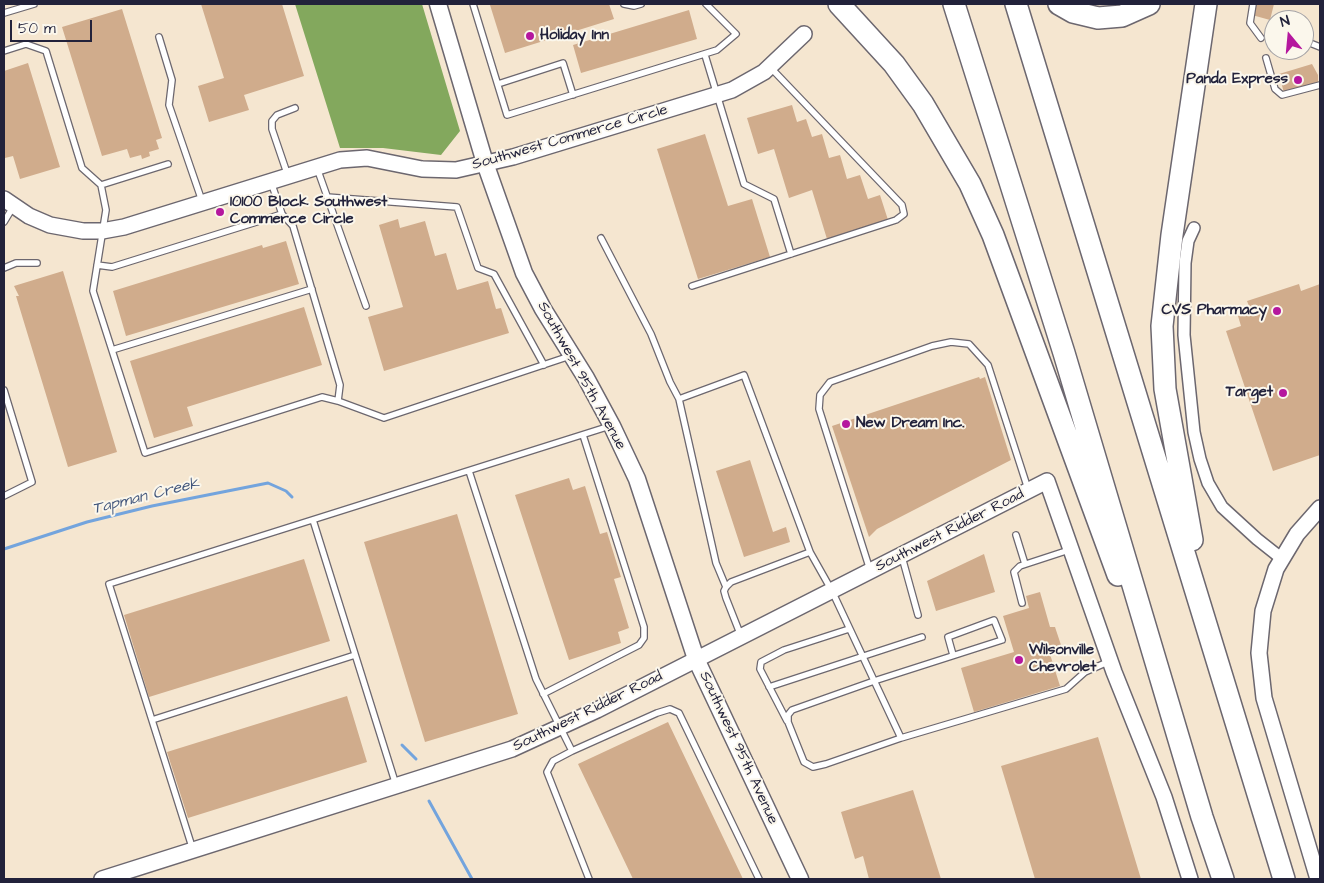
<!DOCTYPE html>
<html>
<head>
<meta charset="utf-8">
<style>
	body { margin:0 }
	#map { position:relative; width:1324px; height:883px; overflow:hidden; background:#f5e6d0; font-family:"Architects Daughter",sans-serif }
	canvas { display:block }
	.frame { position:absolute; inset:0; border:5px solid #22223b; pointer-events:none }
	.north { position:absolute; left:1264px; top:10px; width:50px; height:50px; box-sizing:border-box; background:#fbf7ec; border:1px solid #a4a2a5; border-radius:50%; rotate:343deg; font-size:14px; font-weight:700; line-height:20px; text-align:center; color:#22223b }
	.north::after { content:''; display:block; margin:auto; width:18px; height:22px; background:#b5179e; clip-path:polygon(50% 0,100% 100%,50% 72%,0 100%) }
	.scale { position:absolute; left:10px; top:20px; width:82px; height:22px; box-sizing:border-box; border:2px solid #22223b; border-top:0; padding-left:6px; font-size:15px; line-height:18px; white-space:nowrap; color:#22223b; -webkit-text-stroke:4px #fbf7ec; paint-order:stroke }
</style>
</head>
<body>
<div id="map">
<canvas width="1324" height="883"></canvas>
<div class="frame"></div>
<div class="north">N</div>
<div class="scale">50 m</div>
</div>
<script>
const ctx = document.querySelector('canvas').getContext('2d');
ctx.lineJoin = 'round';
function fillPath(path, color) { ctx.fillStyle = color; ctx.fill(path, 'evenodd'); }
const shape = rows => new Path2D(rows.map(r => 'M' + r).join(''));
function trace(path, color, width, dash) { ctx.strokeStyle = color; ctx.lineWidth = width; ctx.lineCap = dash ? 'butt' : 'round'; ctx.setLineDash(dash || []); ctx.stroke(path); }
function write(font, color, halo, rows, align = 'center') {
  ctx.font = font + ' "Architects Daughter",sans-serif'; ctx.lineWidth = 4; ctx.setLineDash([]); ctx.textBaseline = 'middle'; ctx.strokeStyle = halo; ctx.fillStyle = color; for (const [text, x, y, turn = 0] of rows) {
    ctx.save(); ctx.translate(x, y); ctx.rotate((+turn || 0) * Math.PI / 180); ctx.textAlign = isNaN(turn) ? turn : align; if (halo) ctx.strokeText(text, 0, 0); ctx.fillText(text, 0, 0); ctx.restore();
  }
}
const forest = shape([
	[295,4,422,4,460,131,441,155,383,148,340,148]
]);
const stream = shape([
	[4,549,87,522,152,506,268,483,286,491,292,497],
	[402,745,416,759],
	[429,801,472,879]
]);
const building = shape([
	[201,4,282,4,304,76,244,95,249,110,209,122,198,86,224,78],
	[494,4,609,4,614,19,505,53,490,5],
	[1255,4,1274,4,1270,20,1252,15],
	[122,9,162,138,156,140,159,149,149,152,150,156,142,159,141,155,130,158,127,149,102,156,62,27],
	[689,10,697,39,581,73,573,45],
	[28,63,60,167,20,179,13,156,5,158,4,153,4,71],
	[1312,64,1318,75,1318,82,1284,93,1279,74],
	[792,105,797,122,806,119,812,137,822,134,829,158,840,155,847,179,860,175,868,199,880,195,888,220,827,239,812,190,789,198,774,149,758,154,747,118],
	[705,134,728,206,752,199,770,257,698,279,657,149],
	[398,219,400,228,425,221,435,256,446,253,457,290,488,281,496,309,501,308,509,333,384,371,368,317,403,307,379,225],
	[286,241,299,284,126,336,113,291,262,245,263,248],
	[63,271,117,452,68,467,16,296,19,296,14,286],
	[1299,284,1301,291,1320,284,1320,455,1273,471,1226,331,1241,326,1238,316,1251,311,1247,301],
	[304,307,322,365,187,407,193,426,154,438,130,361],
	[979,377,980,379,985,377,1011,460,877,529,869,537,832,426],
	[750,460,773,532,786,527,790,542,744,557,716,471],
	[569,478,573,490,585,486,600,534,607,532,621,577,614,579,629,628,618,632,621,643,569,660,515,495],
	[457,514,518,714,425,742,364,542],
	[984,554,995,592,936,611,927,581],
	[304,559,330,641,149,697,124,615],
	[1040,592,1050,627,1055,627,1061,645,1049,651,1060,686,974,712,961,668,1014,652,1003,616,1029,608,1026,596],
	[347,696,367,762,188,818,167,752],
	[668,722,743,879,633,879,578,764],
	[1098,737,1141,879,1035,879,1001,766],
	[913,790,941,879,869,879,863,856,855,859,841,812]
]);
const service = shape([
	[473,4,507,115,717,50,736,34,706,4],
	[624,4,634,6,641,4],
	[1253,4,1250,23,1261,38],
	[4,13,34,4],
	[159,37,172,80,169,105,202,201],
	[1310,43,1320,47],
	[4,51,26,44,46,51,82,168,101,185,106,210,93,291,145,453,322,397,338,401,384,418,570,356],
	[705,55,744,184,774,199,791,254],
	[1266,58,1275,89,1282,95,1320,85],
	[498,84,563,63,573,95],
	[317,168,366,306],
	[288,176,272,129,272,121,277,115,295,108],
	[271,182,282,214,293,226,340,385,338,401],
	[101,185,168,164],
	[327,197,457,207,478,268,494,274,544,365],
	[4,222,13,207],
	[601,238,651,334,670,382,679,399],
	[97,265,112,267,282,214],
	[4,268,16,263,37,263],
	[692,286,896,220,904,214,902,205,770,67],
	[112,350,312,289],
	[4,390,32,482,4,496],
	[469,471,536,679,572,751,657,713,670,709,679,713,759,879],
	[313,520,396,785],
	[1016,535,1025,564],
	[902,557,918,615],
	[870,570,819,409,820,395,830,382,932,346,951,342,969,344,988,365,1028,489],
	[726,587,716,563,679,399,744,375,810,552],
	[1022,603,1014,572,1020,566,1069,550],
	[741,636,726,598,724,591,726,587,731,582,810,552,832,591,901,738,1066,689,1085,672,1110,661],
	[769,687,922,637],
	[543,694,639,645,644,638,644,627,583,435],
	[152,720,355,655],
	[787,721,760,669,761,662,784,650,849,629],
	[901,738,826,764,813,767,804,762,788,722,788,715,792,710,874,681,1002,640,994,620,948,637,953,655],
	[572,751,553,761,547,772,589,879],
	[193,850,109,584,610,426]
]);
const minor = shape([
	[1194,228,1188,241,1185,263,1184,335,1194,432,1200,459,1208,483,1222,507,1257,539,1281,558]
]);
const tertiary = shape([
	[4,199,29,216,50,225,83,231,102,231,124,227,340,160,367,158,422,169,456,170,513,157,732,90,764,72,804,34],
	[102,879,512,749,597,710,1047,481,1114,672,1164,797,1190,879],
	[1318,879,1264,698,1259,653,1263,611,1276,569,1297,534,1320,508]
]);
const secondary = shape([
	[438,4,485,163,524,273,543,309,586,378,612,426,637,479,696,659,800,879]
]);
const motorway = shape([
	[839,4,894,64,923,104,970,184,993,235,1118,575],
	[954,4,1064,353,1202,817,1223,879],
	[1016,4,1284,879],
	[1059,4,1073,12,1098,18,1122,16,1149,4],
	[1192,540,1165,389,1162,326,1172,235,1206,4]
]);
const markers = [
	[530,36,5,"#b5179e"],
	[1298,80,5,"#b5179e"],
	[220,212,5,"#b5179e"],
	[1277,311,5,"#b5179e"],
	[1283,393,5,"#b5179e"],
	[846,424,5,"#b5179e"],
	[1019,660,5,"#b5179e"]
];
const poiNames = [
	["Holiday Inn",540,36],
	["Panda Express",1288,80,"right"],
	["10100 Block Southwest",230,203],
	["Commerce Circle",230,220],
	["CVS Pharmacy",1267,311,"right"],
	["Target",1273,393,"right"],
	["New Dream Inc.",856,424],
	["Wilsonville",1029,651],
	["Chevrolet",1029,668]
];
const streetNames = [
	["Southwest Commerce Circle",570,138,-16],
	["Southwest 95th Avenue",581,376,61],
	["Southwest Ridder Road",950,531,-27],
	["Southwest Ridder Road",588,712,-26],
	["Southwest 95th Avenue",738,748,65]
];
const waterNames = [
	["Tapman Creek",146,497,-14]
];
fillPath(forest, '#83a85d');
trace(stream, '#73a4dd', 3);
fillPath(building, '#d0ac8c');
trace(service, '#6c676f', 8);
trace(minor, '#6c676f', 14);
trace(tertiary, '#6c676f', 18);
trace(secondary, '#6c676f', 19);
trace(motorway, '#6c676f', 24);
trace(service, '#fff', 5.5);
trace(minor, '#fff', 11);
trace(tertiary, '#fff', 15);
trace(secondary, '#fff', 16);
trace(motorway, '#fff', 21);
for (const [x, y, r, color] of markers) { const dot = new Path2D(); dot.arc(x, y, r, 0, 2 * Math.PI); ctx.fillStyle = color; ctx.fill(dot); trace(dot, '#fbf7ec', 2); }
write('bold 15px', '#22223b', '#fbf7ec', poiNames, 'left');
write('15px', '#22223b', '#fbf7ec', streetNames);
write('italic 16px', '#42567c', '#fbf7ec', waterNames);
</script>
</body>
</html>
